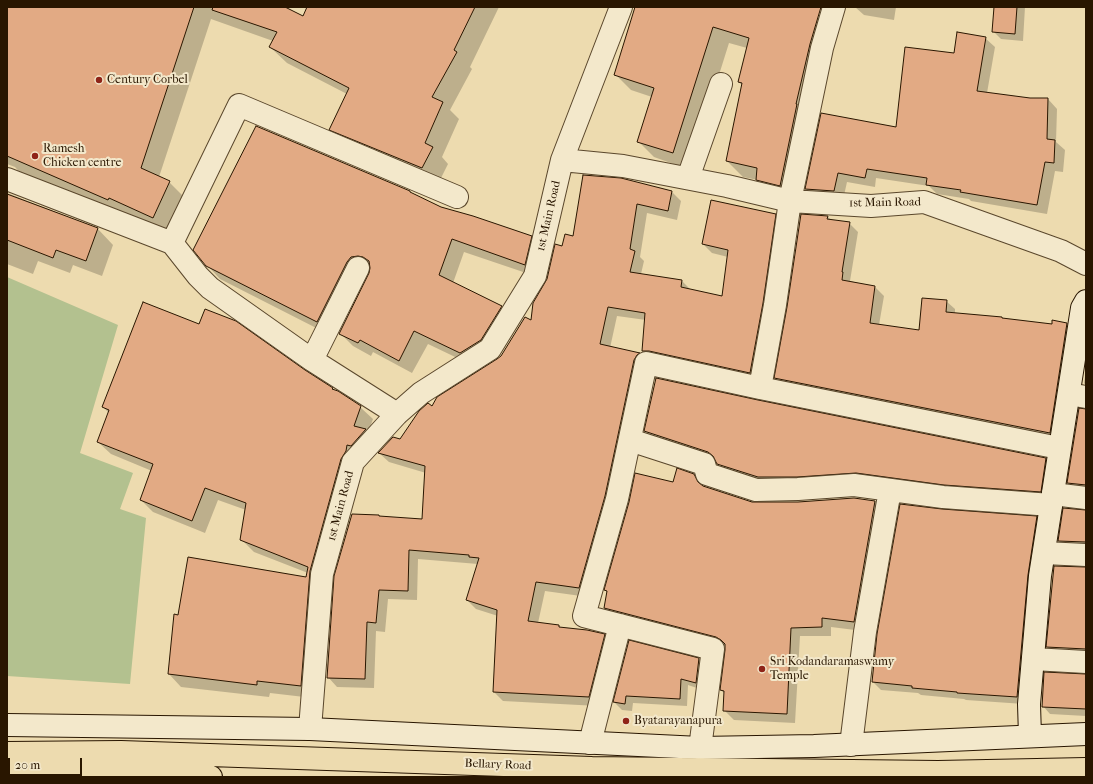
<!DOCTYPE html>
<html>
<head>
<meta charset="utf-8">
<style>
	body { margin:0 }
	#map { position:relative; width:1093px; height:784px; overflow:hidden; background:#eddbaf; font-family:"IM FELL French Canon",serif }
	canvas { display:block }
	.frame { position:absolute; inset:0; border:8px solid #291600; pointer-events:none }
	.scale { position:absolute; left:8px; top:758px; width:74px; height:18px; box-sizing:border-box; border:2px solid #291600; border-top:0; padding-left:5px; font-size:12px; line-height:14px; white-space:nowrap; color:#291600; -webkit-text-stroke:3px #f3e8cb; paint-order:stroke }
</style>
</head>
<body>
<div id="map">
<canvas width="1093" height="784"></canvas>
<div class="frame"></div>
<div class="scale">20 m</div>
</div>
<script>
const ctx = document.querySelector('canvas').getContext('2d');
ctx.lineJoin = 'round';
function fillPath(path, color) { ctx.fillStyle = color; ctx.fill(path, 'evenodd'); }
const shape = rows => new Path2D(rows.map(r => 'M' + r).join(''));
function trace(path, color, width, dash) { ctx.strokeStyle = color; ctx.lineWidth = width; ctx.lineCap = dash ? 'butt' : 'round'; ctx.setLineDash(dash || []); ctx.stroke(path); }
function write(font, color, halo, rows, align = 'center') {
  ctx.font = font + ' "IM FELL French Canon",serif'; ctx.lineWidth = 4; ctx.setLineDash([]); ctx.textBaseline = 'middle'; ctx.strokeStyle = halo; ctx.fillStyle = color; for (const [text, x, y, turn = 0] of rows) {
    ctx.save(); ctx.translate(x, y); ctx.rotate((+turn || 0) * Math.PI / 180); ctx.textAlign = isNaN(turn) ? turn : align; if (halo) ctx.strokeText(text, 0, 0); ctx.fillText(text, 0, 0); ctx.restore();
  }
}
const green = shape([
	[7,277,118,325,80,453,133,473,120,509,146,518,130,684,7,676]
]);
const shadow = shape([
	[7,7,283,7,303,17,308,7,499,7,470,67,472,69,450,110,459,119,442,157,448,164,438,184,347,145,331,129,347,94,287,63,270,47,273,41,211,19,159,177,169,182,185,198,169,233,30,184,15,167,7,164],
	[639,7,803,7,818,17,834,33,796,201,774,196,758,180,743,177,727,161,743,86,739,82,747,48,729,43,690,167,682,167,654,157,638,141,652,97,631,90,615,74],
	[855,7,896,7,894,20,864,15],
	[995,7,1025,7,1023,41,1001,39,993,31],
	[985,38,995,47,987,93,1030,99,1048,99,1057,109,1056,142,1065,150,1063,172,1055,171,1047,214,971,201,969,199,937,194,929,186,876,178,875,187,847,182,843,200,816,199,806,189,822,114,897,128,955,54],
	[584,176,672,192,681,201,677,220,647,213,640,257,644,261,641,274,682,281,691,290,723,297,728,257,712,253,703,244,775,215,785,224,759,382,653,360,643,351,646,320,617,316,610,348,639,354,648,363,588,597,545,591,538,623,558,626,561,628,604,635,614,645,598,706,503,701,494,692,498,616,476,609,467,600,478,564,418,559,417,600,388,599,385,632,376,631,374,688,337,687,328,677,379,516,381,517,423,520,426,473,389,462,379,453,401,440,433,407,498,360,531,321,548,279,563,248,573,237],
	[7,193,97,228,113,245,102,276,73,265,70,273,38,261,33,274,7,264],
	[412,194,441,207,531,237,544,250,538,277,464,252,453,283,501,307,514,320,474,366,428,344,412,373,373,352,371,356,353,346,340,333,371,268,364,270,330,335,220,279,207,265],
	[828,217,831,220,849,223,858,232,850,281,875,287,884,296,879,325,920,331,946,301,955,309,955,313,1066,327,1075,335,1058,442,784,387,776,378],
	[1086,370,1086,386,1084,383],
	[332,389,360,407,373,419,368,433,364,458,322,584,313,698,270,693,269,697,181,687,169,674,179,616,306,578,308,573,254,552,241,539,246,510,218,500,205,533,153,512,141,500,152,471,111,454,98,442,109,413,103,407],
	[1086,410,1086,491,1076,490,1068,483],
	[645,431,1045,459,1055,469,1050,501,768,487,728,474,717,461,655,441],
	[693,475,704,487,756,503,798,502,854,499,875,501,884,511,863,631,831,627,831,636,800,636,795,723,734,720,724,710,725,694,721,690,726,646,614,617,605,608,608,593,605,590,674,483],
	[942,510,1036,517,1044,525,1024,704,966,700,964,699,921,695,918,693,881,690,873,682],
	[1086,511,1086,549,1066,548,1059,541],
	[1086,568,1086,656,1055,654,1047,647],
	[630,642,699,659,706,667,703,690,688,685,687,706,633,703,632,711,622,710,614,702],
	[1086,675,1086,716,1050,714,1043,706]
]);
const building = shape([
	[7,7,194,7,141,168,170,181,153,218,109,198,108,200,7,156,7,7],
	[213,7,285,7,303,16,307,7,475,7,454,50,457,52,432,97,443,102,425,143,433,147,422,168,329,130,349,88,269,47,277,32,212,10,213,7],
	[635,7,821,7,810,44,796,104,797,104,780,186,756,180,757,168,726,161,742,83,738,82,749,38,713,27,673,153,637,142,654,88,614,75,635,7],
	[994,7,1017,7,1015,34,992,32,994,7],
	[957,32,986,37,977,91,1030,98,1048,98,1047,139,1055,140,1054,163,1045,162,1037,205,960,192,961,190,926,185,927,178,867,169,865,178,838,173,834,191,805,189,821,113,896,127,905,47,954,53,957,32],
	[256,126,410,191,410,192,441,207,473,216,532,236,525,265,452,239,439,275,502,306,481,340,460,353,414,331,399,361,360,340,358,343,339,334,369,273,370,268,369,261,363,257,358,256,351,257,347,262,317,322,206,266,193,250,256,126],
	[583,175,621,178,672,191,668,211,637,204,630,249,635,251,630,272,682,280,681,287,722,296,728,250,702,244,711,200,776,214,763,303,750,373,649,351,642,351,645,313,608,307,600,344,640,353,637,355,634,360,605,496,579,588,536,582,528,621,559,625,559,627,587,630,605,634,589,697,493,692,497,610,466,600,479,558,469,557,469,555,409,550,408,591,379,590,376,623,367,622,365,679,327,678,334,576,352,514,379,515,379,516,422,519,425,466,378,453,393,437,400,439,419,411,428,403,432,406,437,397,497,359,501,356,525,317,531,320,533,303,547,279,555,244,562,246,565,234,573,236,583,175],
	[7,194,98,228,86,261,56,250,53,258,7,240,7,194],
	[801,214,828,216,827,219,850,222,842,272,843,272,842,280,875,286,870,323,919,330,922,298,947,300,946,312,1002,317,1002,318,1052,324,1052,320,1067,323,1050,433,774,378,787,307,801,214],
	[143,302,199,324,205,309,236,321,305,370,333,388,332,389,338,391,361,406,354,426,366,429,351,446,347,445,346,451,341,459,310,571,301,686,257,681,257,685,168,674,174,614,178,615,188,557,306,577,308,567,240,540,246,503,205,488,192,521,140,500,153,464,97,442,109,410,102,407,143,302],
	[656,378,758,400,1046,458,1041,492,944,485,856,473,797,477,758,477,717,464,713,456,708,452,644,431,656,378],
	[1079,408,1086,409,1086,485,1067,483,1079,408],
	[677,468,694,474,698,482,703,486,752,502,798,502,854,498,875,501,854,622,822,618,822,627,791,628,787,714,723,711,724,691,720,690,725,650,725,644,721,640,716,637,604,608,607,591,604,590,629,502,635,473,673,482,677,468],
	[900,504,942,509,1037,516,1028,575,1017,697,957,693,957,692,912,688,912,686,872,682,877,634,900,504],
	[1063,508,1086,510,1086,542,1058,541,1063,508],
	[1054,566,1086,567,1086,649,1046,647,1054,566],
	[629,640,699,658,696,683,681,679,680,699,626,696,625,704,613,702,629,640],
	[1044,672,1086,674,1086,709,1042,707,1044,672]
]);
const street = shape([
	[834,7,822,48,790,201,775,305,760,388,1059,448],
	[562,160,623,166,727,186,790,201,871,206,924,202,1061,251,1086,264],
	[688,178,721,84],
	[7,179,172,243,239,105,457,197],
	[172,243,198,276,210,288,312,360,397,414],
	[312,360,358,268],
	[1069,394,1086,397],
	[630,440,704,464,707,474,756,490,798,489,854,485,943,497,1051,505],
	[1053,494,1086,498],
	[1044,553,1086,555],
	[1033,659,1086,662],
	[310,729,322,574,353,462,397,414,421,393,490,349,535,276,562,160,621,7],
	[590,743,620,625],
	[851,745,865,632,890,490],
	[700,748,713,649,584,616,617,499,646,363,760,388]
]);
const secondary = shape([
	[7,725,310,729,700,748,814,746,1086,734],
	[1030,736,1029,704,1040,576,1082,308,1086,301]
]);
const highway = shape([
	[7,753,121,752,592,768,938,772,1086,769],
	[7,773,121,774,211,777]
]);
const markers = [
	[99,80,4,"#8f2418"],
	[35,156,4,"#8f2418"],
	[762,669,4,"#8f2418"],
	[626,721,4,"#8f2418"]
];
const poiNames = [
	["Century Corbel",107,80],
	["Ramesh",43,149],
	["Chicken centre",43,163],
	["Sri Kodandaramaswamy",770,662],
	["Temple",770,676],
	["Byatarayanapura",634,721]
];
const streetNames = [
	["1st Main Road",885,203,-1],
	["1st Main Road",549,216,-77],
	["1st Main Road",341,506,-75],
	["Bellary Road",498,765,2]
];
fillPath(green, '#b3c18f');
fillPath(shadow, '#0003');
fillPath(building, '#e2aa84');
trace(building, '#291600', 1);
trace(street, '#5a472c', 24);
trace(secondary, '#291600', 24);
trace(highway, '#291600', 24);
trace(street, '#f3e8cb', 22);
trace(secondary, '#f3e8cb', 22);
trace(highway, '#eddbaf', 22);
for (const [x, y, r, color] of markers) { const dot = new Path2D(); dot.arc(x, y, r, 0, 2 * Math.PI); ctx.fillStyle = color; ctx.fill(dot); trace(dot, '#f3e8cb', 1.5); }
write('12px', '#291600', '#f3e8cb', poiNames, 'left');
write('12px', '#291600', '#f3e8cb', streetNames);
</script>
</body>
</html>
